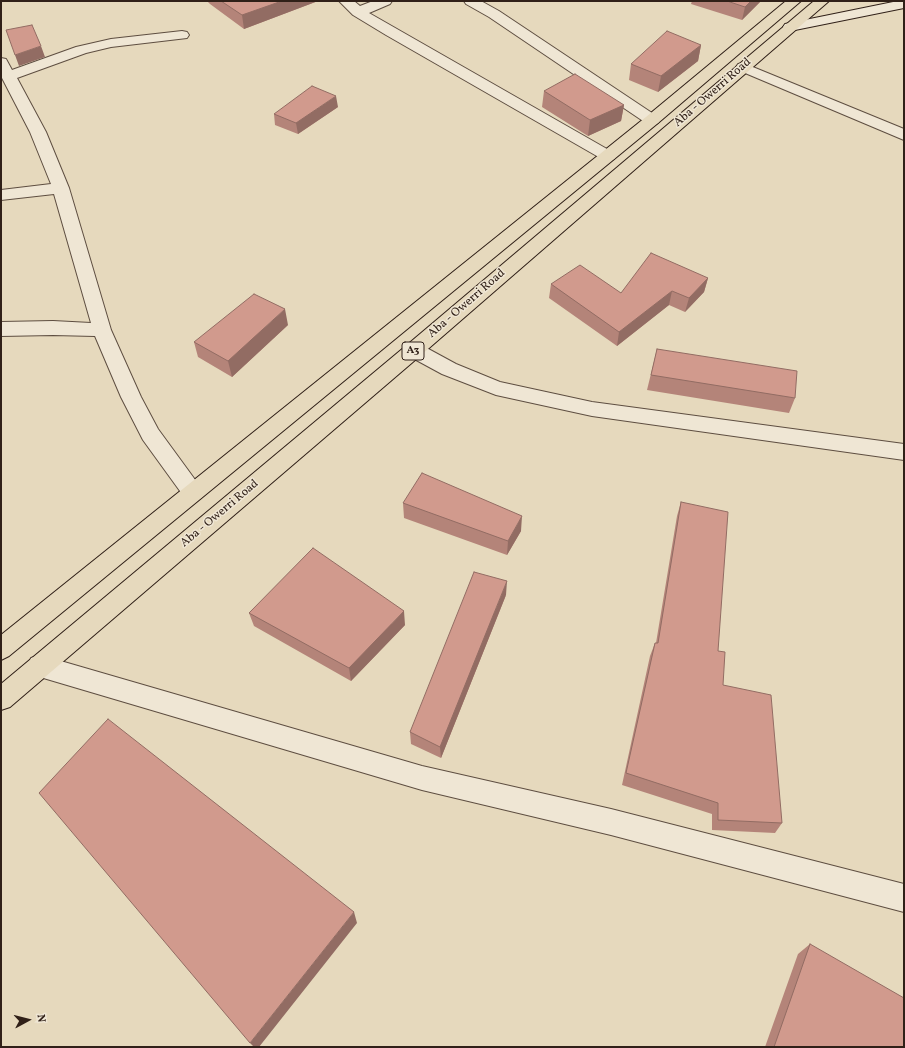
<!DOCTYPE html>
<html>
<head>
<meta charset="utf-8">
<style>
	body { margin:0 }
	#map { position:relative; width:905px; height:1048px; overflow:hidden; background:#e6d9bd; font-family:Vollkorn,serif }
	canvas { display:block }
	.frame { position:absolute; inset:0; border:2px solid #302018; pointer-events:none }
	.north { position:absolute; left:8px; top:1000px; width:40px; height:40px; -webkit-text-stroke:3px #efe6d4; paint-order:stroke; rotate:83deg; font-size:11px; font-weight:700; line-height:16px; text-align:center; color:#302018 }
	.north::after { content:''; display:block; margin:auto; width:14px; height:18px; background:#302018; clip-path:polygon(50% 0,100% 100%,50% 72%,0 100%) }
</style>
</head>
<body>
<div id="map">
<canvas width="905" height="1048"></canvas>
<div class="frame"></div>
<div class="north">N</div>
</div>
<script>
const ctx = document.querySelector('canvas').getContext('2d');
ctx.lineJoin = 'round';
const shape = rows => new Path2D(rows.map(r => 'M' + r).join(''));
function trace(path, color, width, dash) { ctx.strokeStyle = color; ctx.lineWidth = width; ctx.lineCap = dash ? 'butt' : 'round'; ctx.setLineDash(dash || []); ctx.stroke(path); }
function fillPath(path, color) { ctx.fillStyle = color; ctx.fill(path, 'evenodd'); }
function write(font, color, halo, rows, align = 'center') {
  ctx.font = font + ' Vollkorn,serif'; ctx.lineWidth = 3; ctx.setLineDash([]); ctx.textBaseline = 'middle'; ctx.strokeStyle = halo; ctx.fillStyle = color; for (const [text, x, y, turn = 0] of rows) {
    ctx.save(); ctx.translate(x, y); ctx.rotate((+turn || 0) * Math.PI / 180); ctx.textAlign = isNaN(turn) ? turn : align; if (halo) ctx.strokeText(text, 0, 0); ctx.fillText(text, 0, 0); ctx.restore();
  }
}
const minor = shape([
	[339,1,354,1,360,6,373,1,392,1,390,4,369,13,614,153,616,156,614,159,608,161,602,159,386,35,353,15,339,1],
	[464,1,481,1,499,11,658,117,660,120,658,123,652,125,646,123,489,17,466,4,464,1],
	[182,31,187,32,189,35,187,38,111,47,86,53,17,78,46,132,69,188,111,330,141,397,158,429,204,492,201,498,193,500,185,498,143,440,121,397,95,336,53,335,1,336,1,322,53,321,91,323,54,194,1,200,1,190,51,184,30,132,1,76,1,58,6,59,12,70,76,47,111,39,182,31],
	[743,63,904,129,904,140,738,70,736,67,738,64,743,63],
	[40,655,422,766,611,809,904,884,904,912,611,835,422,790,40,677,31,674,28,666,31,658,40,655]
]);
const tertiary = shape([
	[414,343,421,345,456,364,500,382,592,402,904,444,904,460,592,416,496,395,442,374,407,355,404,350,407,345,414,343]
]);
const secondary = shape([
	[898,1,904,1,904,8,790,31,785,30,783,27,785,24,790,23,898,1]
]);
const primary = shape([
	[786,1,801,1,658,123,9,656,1,660,1,635,646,117,786,1],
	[814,1,829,1,421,355,10,707,1,710,1,684,407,345,814,1]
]);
const wall = shape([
	[207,1,318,1,244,29,210,4],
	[692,1,761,1,742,20,691,4],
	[701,45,698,61,658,92,629,80,631,64],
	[544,91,624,105,621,121,588,136,542,107],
	[338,107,298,134,275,125,274,114],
	[708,278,704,292,685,312,669,305,617,346,549,298,551,284,621,293],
	[288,325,232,377,198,357,194,342],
	[657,349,795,398,789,413,647,390],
	[681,502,718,651,723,685,782,823,775,833,712,830,712,814,622,785,650,656,655,643,656,643,677,516],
	[403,503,521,531,507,555,404,518],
	[506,595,441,758,411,744,410,732],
	[249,613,405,625,351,681,254,626],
	[810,944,904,1047,765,1047,798,954]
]);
const shadedWall = shape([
	[282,1,318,1,244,29,242,15],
	[751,1,761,1,742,20,745,7],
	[701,45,698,61,658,92,661,76],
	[41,46,45,57,19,66,15,55],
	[336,96,338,107,298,134,296,123],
	[624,105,621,121,588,136,590,120],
	[708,278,704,292,685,312,689,298],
	[672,291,669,305,617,346,619,332],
	[285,309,288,325,232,377,228,361],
	[522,516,521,531,507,555,508,541],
	[507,581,506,595,441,758,440,747],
	[404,611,405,625,351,681,349,668],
	[354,912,357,923,259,1047,254,1047,250,1043]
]);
const building = shape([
	[221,1,282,1,242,15,221,1],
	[727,1,751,1,745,7,727,1],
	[32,25,41,46,15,55,6,30,32,25],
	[667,31,701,45,661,76,631,64,667,31],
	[575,74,624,105,590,120,544,91,575,74],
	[312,86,336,96,296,123,274,114,312,86],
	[651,253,708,278,689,298,672,291,619,332,551,284,580,265,621,293,651,253],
	[254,294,285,309,228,361,194,342,254,294],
	[657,349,797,371,795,398,651,375,657,349],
	[422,473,522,516,508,541,403,503,422,473],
	[681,502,728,512,718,651,725,652,723,685,771,695,782,823,718,820,718,803,626,773,655,643,658,643,681,502],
	[313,548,404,611,349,668,249,613,313,548],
	[474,572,507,581,440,747,410,732,474,572],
	[108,719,354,912,250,1043,39,793,108,719],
	[810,944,904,998,904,1047,774,1047,810,944]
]);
const shields = [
	[413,351,22]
];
const shieldNames = [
	["A3",413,351]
];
const streetNames = [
	["Aba - Owerri Road",713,93,-41],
	["Aba - Owerri Road",467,304,-41],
	["Aba - Owerri Road",220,514,-40]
];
trace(minor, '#5e4e41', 2);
trace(tertiary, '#5e4e41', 2);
trace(secondary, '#302018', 2);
trace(primary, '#302018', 2);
fillPath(minor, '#efe6d4');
fillPath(tertiary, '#efe6d4');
fillPath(secondary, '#efe6d4');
fillPath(primary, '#e6d9bd');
fillPath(wall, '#b48479');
fillPath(shadedWall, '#926c63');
fillPath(building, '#d19a8d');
trace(building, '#926c63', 1);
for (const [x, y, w] of shields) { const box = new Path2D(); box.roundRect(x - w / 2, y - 9, w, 18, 3); ctx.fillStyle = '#efe6d4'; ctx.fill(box); trace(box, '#302018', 1); }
write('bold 11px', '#302018', null, shieldNames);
write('12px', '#302018', '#efe6d4', streetNames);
</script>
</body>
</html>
